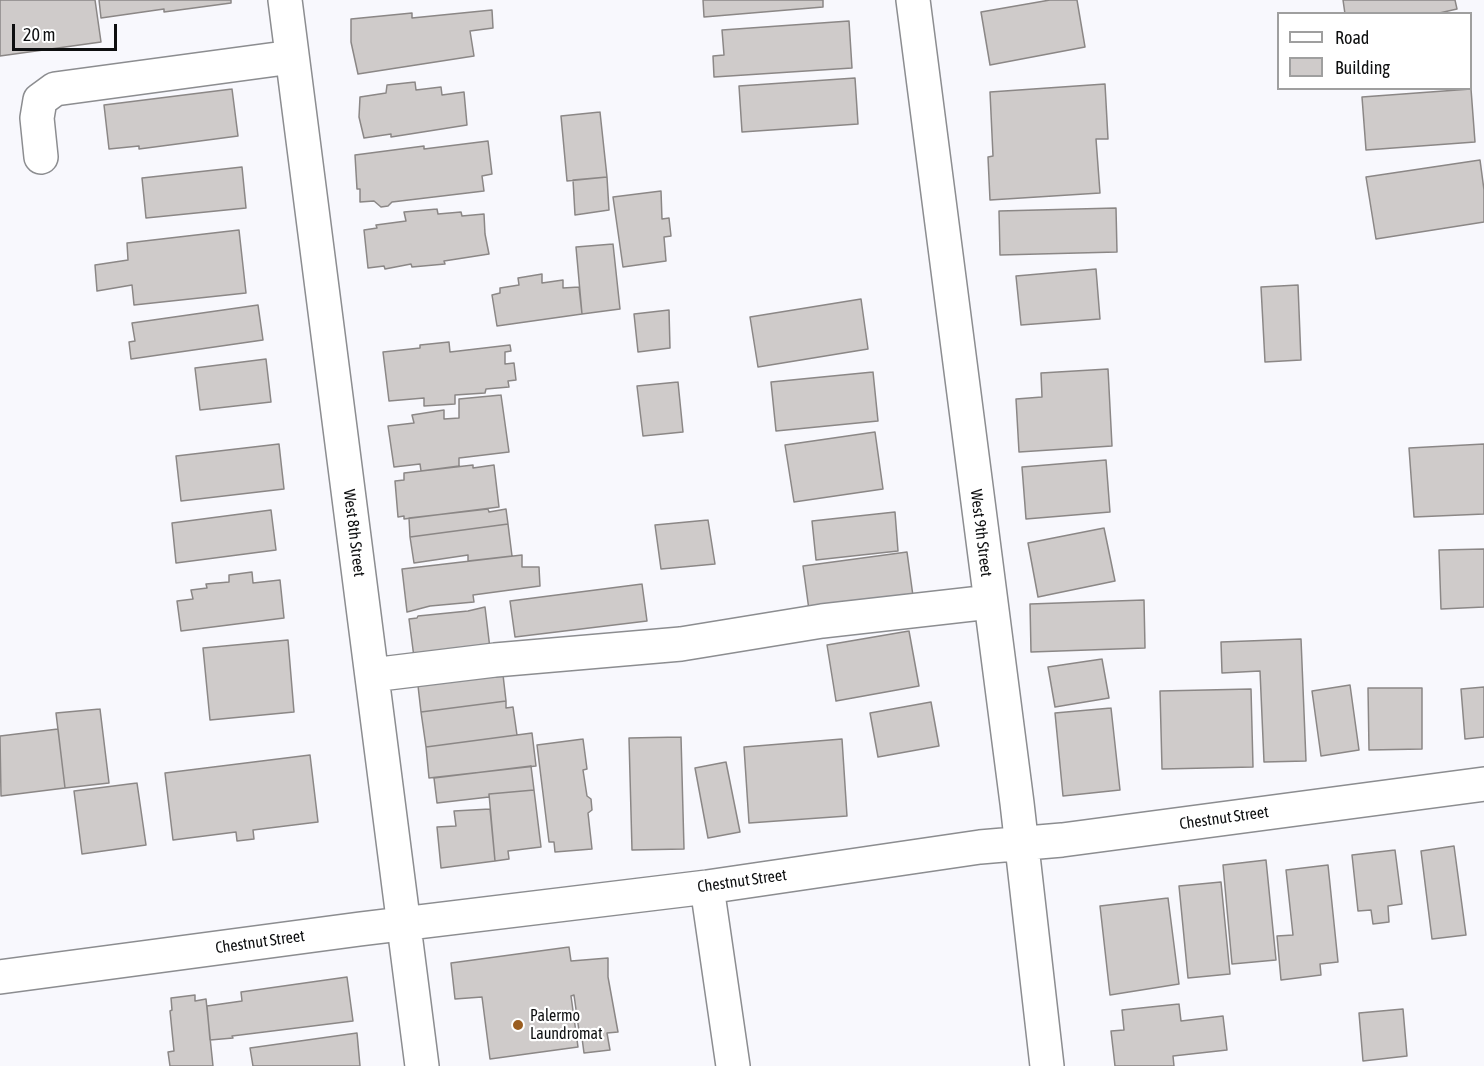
<!DOCTYPE html>
<html>
<head>
<meta charset="utf-8">
<style>
	body { margin:0 }
	#map { position:relative; width:1484px; height:1066px; overflow:hidden; background:#f8f8fd; font-family:"Asap Condensed",sans-serif }
	canvas { display:block }
	.legend { position:absolute; left:1277px; top:12px; width:195px; height:78px; box-sizing:border-box; background:#fff; border:2px solid #9f9f9f; margin:0; padding:8px 10px; list-style:none; font-size:18px; color:#0e0f10 }
	.legend li { display:flex; align-items:center; gap:12px; height:30px }
	.legend b { width:30px; border:2px solid #9f9f9f }
	.scale { position:absolute; left:12px; top:24px; width:105px; height:27px; box-sizing:border-box; border:3px solid #0e0f10; border-top:0; padding-left:8px; font-size:18px; line-height:21px; white-space:nowrap; color:#0e0f10; -webkit-text-stroke:4px #fff; paint-order:stroke }
</style>
</head>
<body>
<div id="map">
<canvas width="1484" height="1066"></canvas>
<ul class="legend">
<li><b style="height:8px;background:#fff"></b>Road</li>
<li><b style="height:16px;background:#cfcbca"></b>Building</li>
</ul>
<div class="scale">20 m</div>
</div>
<script>
const ctx = document.querySelector('canvas').getContext('2d');
ctx.lineJoin = 'round';
function fillPath(path, color) { ctx.fillStyle = color; ctx.fill(path, 'evenodd'); }
const shape = rows => new Path2D(rows.map(r => 'M' + r).join(''));
function trace(path, color, width, dash) { ctx.strokeStyle = color; ctx.lineWidth = width; ctx.lineCap = dash ? 'butt' : 'round'; ctx.setLineDash(dash || []); ctx.stroke(path); }
function write(font, color, halo, rows, align = 'center') {
  ctx.font = font + ' "Asap Condensed",sans-serif'; ctx.lineWidth = 4.5; ctx.setLineDash([]); ctx.textBaseline = 'middle'; ctx.strokeStyle = halo; ctx.fillStyle = color; for (const [text, x, y, turn = 0] of rows) {
    ctx.save(); ctx.translate(x, y); ctx.rotate((+turn || 0) * Math.PI / 180); ctx.textAlign = isNaN(turn) ? turn : align; if (halo) ctx.strokeText(text, 0, 0); ctx.fillText(text, 0, 0); ctx.restore();
  }
}
const building = shape([
	[0,0,95,0,101,42,0,56,0,0],
	[99,0,231,0,231,3,164,12,164,9,101,18,99,0],
	[703,0,823,0,823,7,704,17,703,0],
	[1050,0,1077,0,1085,47,990,65,981,12,1050,0],
	[1343,0,1455,0,1457,9,1435,14,1345,14,1343,0],
	[492,10,493,28,470,31,474,56,358,74,351,42,351,19,412,13,412,18,492,10],
	[849,21,852,68,714,77,713,56,724,55,722,30,849,21],
	[855,78,858,124,742,132,739,86,855,78],
	[415,82,416,90,441,87,442,95,464,92,467,125,391,137,391,134,364,138,359,117,360,97,386,93,387,85,415,82],
	[1105,84,1108,139,1096,139,1100,193,990,200,988,157,993,156,990,92,1105,84],
	[232,89,238,136,139,149,139,146,109,149,104,105,232,89],
	[1471,89,1475,142,1366,150,1362,97,1471,89],
	[600,112,607,177,567,181,561,116,600,112],
	[488,141,492,174,482,176,484,191,392,202,388,206,381,207,374,201,360,202,360,189,357,189,355,155,424,146,424,149,488,141],
	[1480,160,1484,190,1484,222,1376,239,1366,177,1480,160],
	[242,167,246,208,146,218,142,178,242,167],
	[607,177,609,210,575,215,573,180,607,177],
	[661,191,662,219,669,218,671,236,664,237,666,261,623,267,613,197,661,191],
	[1116,208,1117,252,1000,255,999,211,1116,208],
	[437,209,438,214,461,212,462,216,484,214,485,234,489,254,444,261,445,264,412,267,411,264,385,269,384,266,368,268,364,230,377,228,376,225,406,221,404,212,437,209],
	[239,230,246,293,134,305,132,285,97,291,95,265,128,260,127,243,239,230],
	[613,244,620,309,582,314,576,247,613,244],
	[1096,269,1100,319,1021,325,1016,276,1096,269],
	[542,274,542,283,563,280,563,288,579,287,582,314,497,326,492,295,500,293,500,288,519,285,518,278,542,274],
	[1298,285,1301,360,1265,362,1261,287,1298,285],
	[861,299,868,349,758,367,750,317,861,299],
	[258,305,263,340,131,359,129,342,135,341,132,323,258,305],
	[669,310,670,348,638,352,634,314,669,310],
	[449,342,450,352,510,345,511,351,505,352,505,364,514,363,516,380,508,381,509,387,486,389,485,393,455,395,455,404,424,406,424,398,389,401,383,352,420,348,420,345,449,342],
	[266,359,271,402,200,410,195,368,266,359],
	[1108,369,1112,446,1019,452,1016,399,1042,397,1041,373,1108,369],
	[873,372,878,421,776,431,771,382,873,372],
	[678,382,683,432,643,436,637,386,678,382],
	[501,395,509,452,459,458,459,466,421,471,420,464,394,467,388,426,414,423,412,415,444,410,444,419,459,418,459,399,501,395],
	[875,432,883,489,794,502,785,445,875,432],
	[279,444,284,489,181,501,176,456,279,444],
	[1484,444,1484,514,1414,517,1409,448,1484,444],
	[1106,460,1110,512,1026,519,1022,467,1106,460],
	[473,465,473,468,494,465,499,507,404,519,404,516,398,517,395,481,404,480,404,473,473,465],
	[488,509,489,512,506,509,508,524,410,537,409,518,488,509],
	[271,510,276,550,176,563,172,523,271,510],
	[895,512,898,551,816,560,812,521,895,512],
	[708,520,715,564,661,569,655,525,708,520],
	[508,524,512,556,468,561,468,555,414,563,410,537,508,524],
	[1104,528,1115,581,1038,597,1028,543,1104,528],
	[1484,549,1484,607,1441,609,1439,550,1484,549],
	[907,552,913,596,809,610,803,566,907,552],
	[522,555,522,567,539,567,540,586,473,595,474,602,430,606,407,612,402,569,522,555],
	[252,572,253,583,280,580,284,618,181,631,177,601,193,599,191,590,207,588,206,584,229,582,229,575,252,572],
	[642,584,647,621,515,637,510,601,642,584],
	[1144,600,1145,648,1031,652,1030,604,1144,600],
	[485,607,491,657,415,665,409,619,417,618,418,616,468,611,485,607],
	[909,631,919,686,836,701,827,645,909,631],
	[1301,639,1306,761,1264,762,1260,671,1222,673,1221,642,1301,639],
	[288,640,294,712,210,720,203,648,288,640],
	[1102,659,1109,698,1055,707,1048,667,1102,659],
	[502,666,506,701,421,712,417,677,502,666],
	[1350,685,1359,750,1321,756,1312,691,1350,685],
	[1484,687,1484,737,1465,739,1461,689,1484,687],
	[1368,688,1422,688,1422,749,1369,750,1368,688],
	[1251,689,1253,767,1162,769,1160,691,1251,689],
	[506,701,506,708,513,707,517,735,426,747,421,712,506,701],
	[931,702,939,746,878,757,870,713,931,702],
	[1111,708,1120,790,1063,796,1055,713,1111,708],
	[100,709,109,783,65,788,56,713,100,709],
	[58,729,65,788,1,796,0,736,58,729],
	[532,733,536,766,429,778,426,747,532,733],
	[681,737,684,849,632,850,629,738,681,737],
	[583,739,587,769,583,770,587,796,591,799,592,810,588,813,592,849,555,852,554,842,549,842,537,745,583,739],
	[842,739,847,816,749,823,744,747,842,739],
	[310,755,318,822,253,830,254,839,237,841,236,832,173,840,165,773,310,755],
	[726,762,740,832,708,838,695,768,726,762],
	[531,766,534,790,489,794,489,797,437,803,434,778,531,766],
	[137,783,146,845,82,854,74,791,137,783],
	[534,790,541,847,508,851,509,859,495,861,489,794,534,790],
	[490,809,495,861,441,868,437,827,456,826,454,811,490,809],
	[1454,846,1466,935,1432,939,1421,851,1454,846],
	[1395,850,1402,904,1388,906,1389,922,1373,924,1371,910,1358,911,1352,855,1395,850],
	[1266,860,1276,960,1232,964,1223,865,1266,860],
	[1328,865,1338,962,1320,964,1321,975,1281,980,1277,936,1293,935,1286,870,1328,865],
	[1221,882,1230,974,1188,978,1179,886,1221,882],
	[1168,898,1179,984,1110,995,1100,906,1168,898],
	[569,947,571,961,608,958,608,977,618,1032,607,1033,610,1050,584,1053,582,1038,580,1038,574,995,571,996,578,1047,490,1059,482,997,455,999,451,963,569,947],
	[347,977,353,1021,232,1036,233,1038,210,1040,207,1006,242,1001,241,992,347,977],
	[195,995,195,1001,206,999,213,1066,170,1066,168,1052,174,1051,170,1011,172,1010,171,998,195,995],
	[1179,1004,1181,1021,1223,1016,1227,1050,1173,1056,1174,1066,1115,1066,1111,1031,1124,1030,1122,1010,1179,1004],
	[1403,1009,1407,1056,1363,1061,1359,1013,1403,1009],
	[357,1033,360,1066,253,1066,250,1048,357,1033]
]);
const minor = shape([
	[285,0,422,1066],
	[913,0,1017,803,1047,1066],
	[41,157,37,118,40,100,55,89,292,57],
	[372,675,495,660,681,644,822,621,990,602],
	[707,887,733,1066],
	[0,977,360,929,707,887,980,847,1062,840,1484,784]
]);
const markers = [
	[518,1025,6,"#9a5d20"]
];
const streetNames = [
	["West 8th Street",354,533,83],
	["West 9th Street",981,533,83],
	["Chestnut Street",1224,818,-8],
	["Chestnut Street",742,881,-8],
	["Chestnut Street",260,942,-8]
];
const poiNames = [
	["Palermo",530,1016],
	["Laundromat",530,1034]
];
fillPath(building, '#cfcbca');
trace(building, '#8b8786', 1.5);
trace(minor, '#8c8d90', 36);
trace(minor, '#fff', 33);
for (const [x, y, r, color] of markers) { const dot = new Path2D(); dot.arc(x, y, r, 0, 2 * Math.PI); ctx.fillStyle = color; ctx.fill(dot); trace(dot, '#fff', 2); }
write('16px', '#0e0f10', '#fff', streetNames);
write('16px', '#0e0f10', '#fff', poiNames, 'left');
</script>
</body>
</html>
